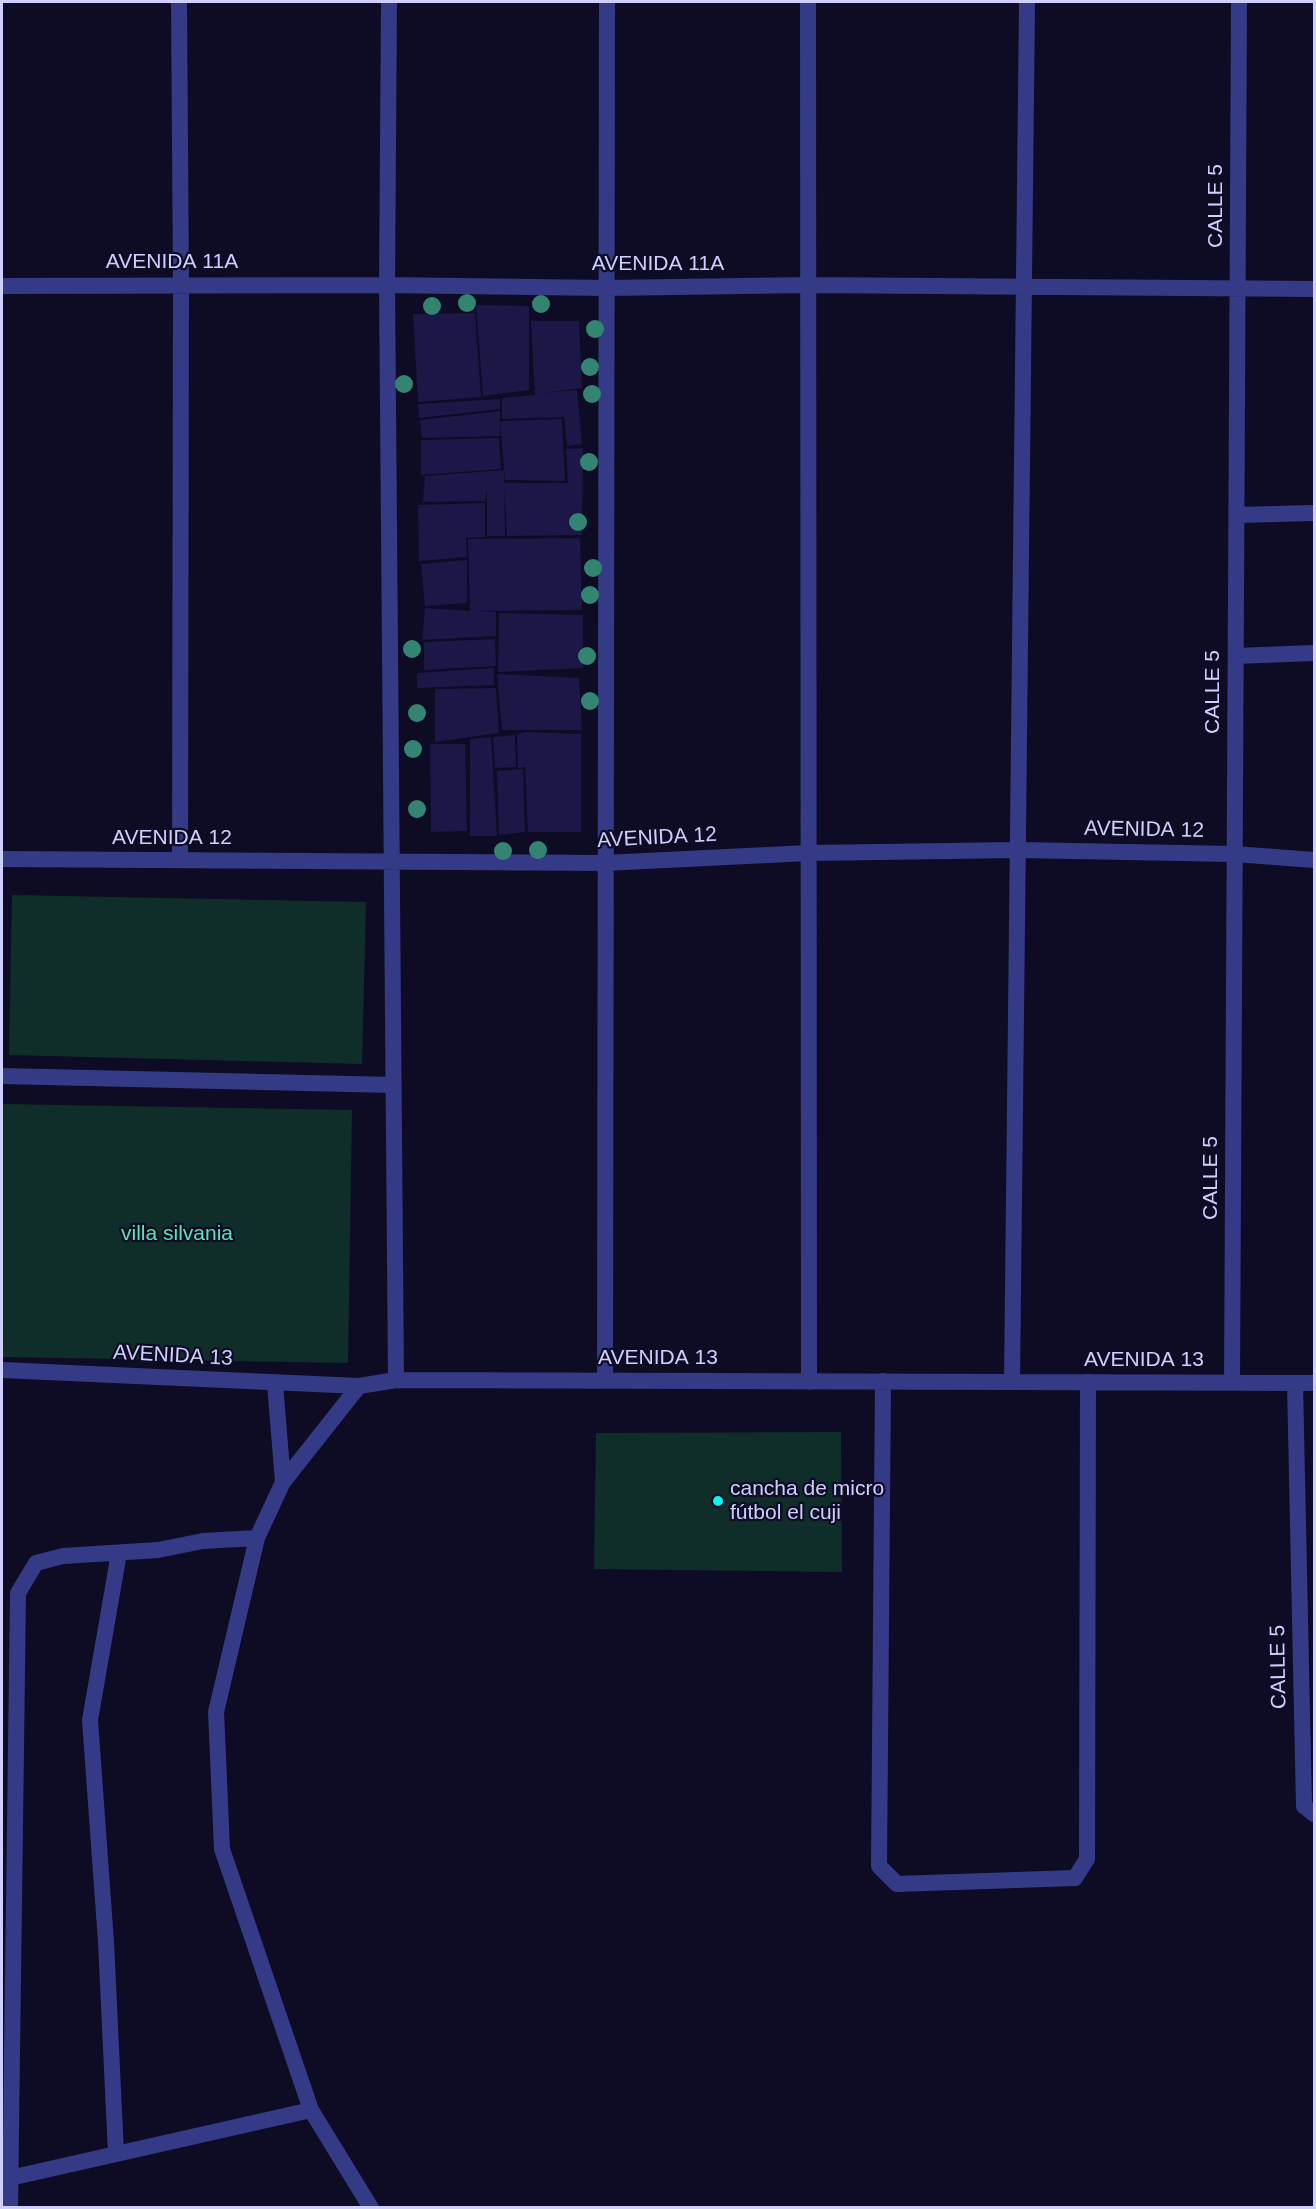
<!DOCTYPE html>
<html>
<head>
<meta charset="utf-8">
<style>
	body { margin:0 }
	#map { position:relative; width:1316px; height:2209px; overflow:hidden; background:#0e0c24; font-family:Arial,sans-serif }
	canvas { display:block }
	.frame { position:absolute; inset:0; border:3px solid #cfcfff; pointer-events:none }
</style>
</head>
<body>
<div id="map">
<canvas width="1316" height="2209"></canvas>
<div class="frame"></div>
</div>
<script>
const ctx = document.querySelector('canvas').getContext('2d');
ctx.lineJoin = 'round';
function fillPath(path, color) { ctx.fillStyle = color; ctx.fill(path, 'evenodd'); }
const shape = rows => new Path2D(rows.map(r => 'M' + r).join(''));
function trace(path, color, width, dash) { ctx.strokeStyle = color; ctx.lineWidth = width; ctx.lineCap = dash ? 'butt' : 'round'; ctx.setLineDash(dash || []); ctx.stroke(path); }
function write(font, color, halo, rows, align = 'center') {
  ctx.font = font + ' Arial,sans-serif'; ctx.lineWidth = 4.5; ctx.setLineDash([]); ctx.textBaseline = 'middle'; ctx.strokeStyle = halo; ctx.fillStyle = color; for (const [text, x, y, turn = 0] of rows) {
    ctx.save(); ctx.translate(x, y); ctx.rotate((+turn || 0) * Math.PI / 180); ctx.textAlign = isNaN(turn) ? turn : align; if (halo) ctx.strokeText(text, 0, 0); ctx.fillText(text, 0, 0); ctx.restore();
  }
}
const green = shape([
	[12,895,366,902,362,1064,9,1055],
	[3,1104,352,1110,348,1363,2,1357],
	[841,1432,842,1572,594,1569,596,1433]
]);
const building = shape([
	[476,305,529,306,529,390,483,396],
	[475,313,481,397,418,402,413,314],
	[531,321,579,321,582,388,544,393,577,390,582,444,567,446,564,417,502,419,502,398,535,395],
	[500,399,500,409,419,418,418,404],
	[500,411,500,436,422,438,420,420],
	[562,419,565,481,505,480,500,421],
	[499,438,501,469,421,475,421,440],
	[583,448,582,535,507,536,504,483,568,483,566,449],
	[504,470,505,536,487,536,487,489,485,501,423,502,425,476],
	[485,503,485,537,466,538,467,557,419,561,418,505],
	[580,538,582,610,476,611,496,612,496,636,422,640,425,608,470,611,468,539],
	[467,560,467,603,425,606,421,564],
	[499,613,583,615,583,668,498,672],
	[495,639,496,666,424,670,424,642],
	[494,668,494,685,417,688,417,673],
	[497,674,579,678,582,730,502,730],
	[496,688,499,733,435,742,435,689],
	[527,732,581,734,581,832,528,832,525,767,518,768,517,734],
	[515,735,516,767,495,768,493,737],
	[491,737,497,836,470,836,470,739],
	[430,744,465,744,467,831,431,832],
	[523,769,525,832,499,835,497,771]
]);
const minor = shape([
	[179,2,181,284,180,860],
	[389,2,387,285,396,1380],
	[808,2,809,1382],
	[2,286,387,285,606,288,808,285,1314,289],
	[1237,515,1314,513],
	[1236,656,1314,653],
	[2,859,605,863,808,853,1018,850,1235,854,1314,860],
	[2,1076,393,1085],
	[2,1370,359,1386,396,1380,1314,1383],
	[605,1381,607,2],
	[883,1381,879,1866,897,1884,1075,1878,1087,1859,1088,1382],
	[1012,1382,1027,2],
	[1232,1382,1239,2],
	[1295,1383,1304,1806,1314,1814],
	[275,1384,283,1482],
	[359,1386,283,1482,257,1538,216,1712,222,1849,311,2110,371,2208],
	[116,2154,106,1942,90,1720,119,1553],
	[10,2178,311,2110],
	[10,2208,18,1593,36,1563,63,1556,158,1550,203,1541,257,1538]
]);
const trees = [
	[467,303],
	[541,304],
	[432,306],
	[595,329],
	[590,367],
	[404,384],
	[592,394],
	[589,462],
	[578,522],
	[593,568],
	[590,595],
	[412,649],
	[587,656],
	[590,701],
	[417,713],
	[413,749],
	[417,809],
	[538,850],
	[503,851]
];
const markers = [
	[718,1501,6,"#00faf7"]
];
const streetNames = [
	["CALLE 5",1216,206,-90],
	["AVENIDA 11A",172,262],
	["AVENIDA 11A",658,264],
	["CALLE 5",1213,692,-90],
	["AVENIDA 12",1144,830,1],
	["AVENIDA 12",172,838],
	["AVENIDA 12",657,838,-3],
	["CALLE 5",1211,1178,-90],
	["AVENIDA 13",173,1356,3],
	["AVENIDA 13",658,1358],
	["AVENIDA 13",1144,1360],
	["CALLE 5",1279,1667,-91]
];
const parkNames = [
	["villa silvania",177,1234]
];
const poiNames = [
	["cancha de micro",730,1489],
	["fútbol el cuji",730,1513]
];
fillPath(green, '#0f2e2a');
fillPath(building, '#1b1746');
trace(minor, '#343a86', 16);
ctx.fillStyle = '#348472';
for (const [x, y] of trees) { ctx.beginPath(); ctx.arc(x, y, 9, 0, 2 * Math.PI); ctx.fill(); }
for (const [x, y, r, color] of markers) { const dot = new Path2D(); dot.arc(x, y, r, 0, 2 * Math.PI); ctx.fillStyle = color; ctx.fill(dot); trace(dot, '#0e0c24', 2); }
write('21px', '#cfcfff', '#0e0c24', streetNames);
write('21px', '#53e7b2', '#0e0c24', parkNames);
write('21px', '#cfcfff', '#0e0c24', poiNames, 'left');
</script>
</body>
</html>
